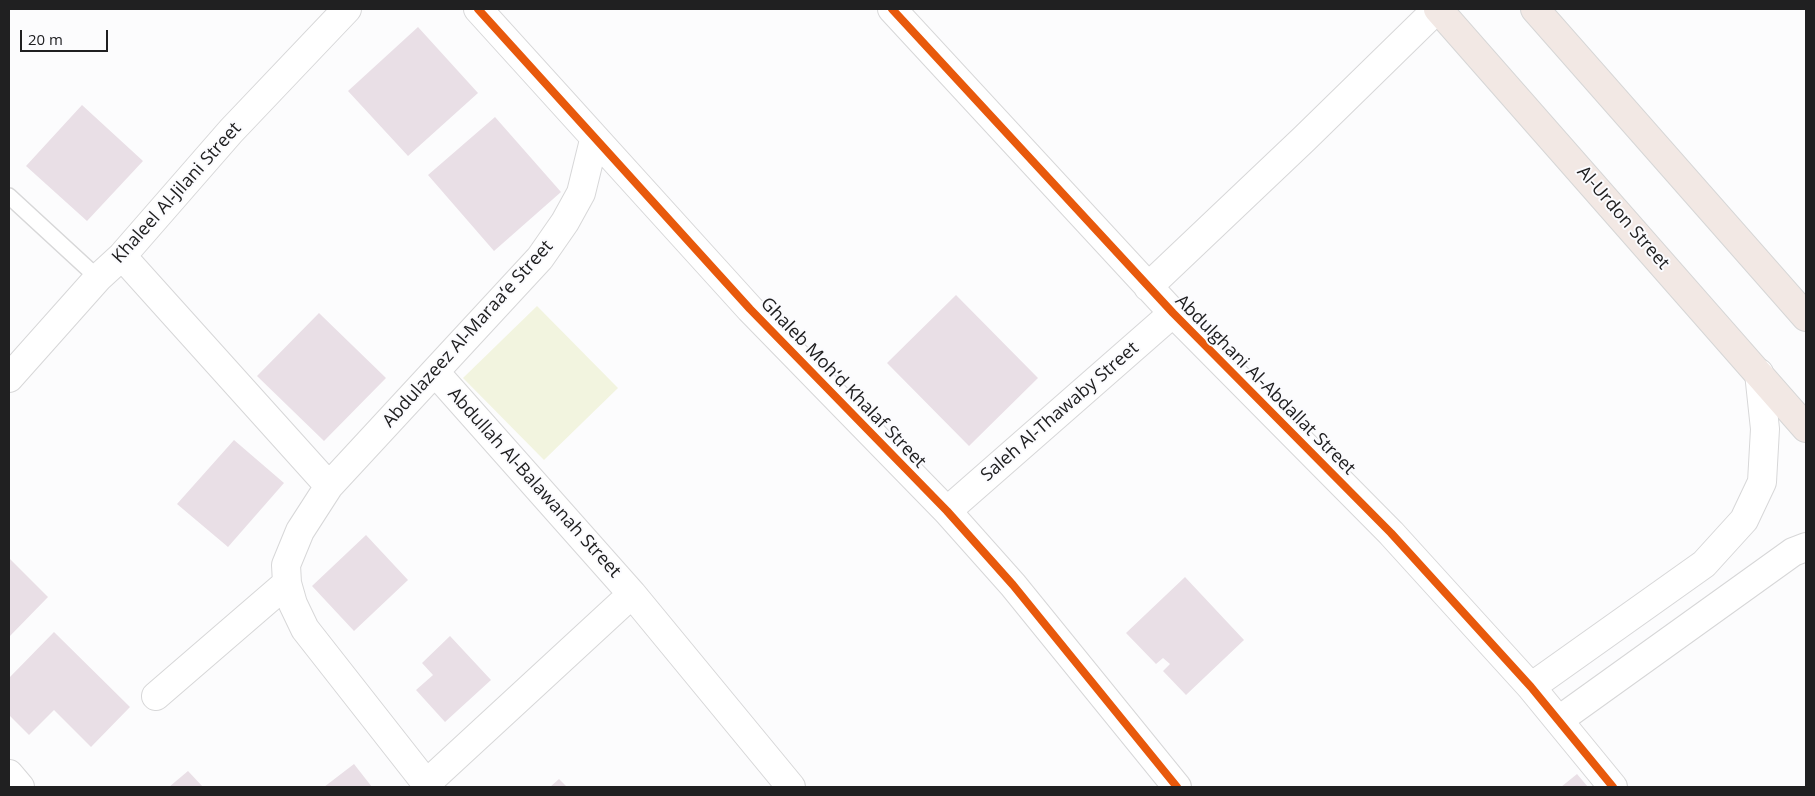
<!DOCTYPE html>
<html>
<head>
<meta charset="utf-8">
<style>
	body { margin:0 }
	#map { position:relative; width:1815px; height:796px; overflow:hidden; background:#fcfcfd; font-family:"Open Sans",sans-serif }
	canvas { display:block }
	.frame { position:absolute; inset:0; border:10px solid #202021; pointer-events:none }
	.scale { position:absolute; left:20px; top:30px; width:88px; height:22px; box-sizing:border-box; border:2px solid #202021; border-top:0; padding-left:6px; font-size:15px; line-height:18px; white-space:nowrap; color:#202021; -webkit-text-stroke:4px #fbfbfe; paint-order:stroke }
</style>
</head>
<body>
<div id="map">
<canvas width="1815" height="796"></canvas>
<div class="frame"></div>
<div class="scale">20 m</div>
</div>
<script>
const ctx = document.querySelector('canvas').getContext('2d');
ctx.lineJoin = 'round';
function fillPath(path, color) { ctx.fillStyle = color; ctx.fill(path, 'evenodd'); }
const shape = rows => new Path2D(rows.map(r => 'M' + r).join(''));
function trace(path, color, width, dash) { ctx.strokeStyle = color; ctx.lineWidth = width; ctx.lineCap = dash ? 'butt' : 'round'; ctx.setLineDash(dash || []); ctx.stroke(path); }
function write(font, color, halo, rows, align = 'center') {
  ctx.font = font + ' "Open Sans",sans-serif'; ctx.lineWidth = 4; ctx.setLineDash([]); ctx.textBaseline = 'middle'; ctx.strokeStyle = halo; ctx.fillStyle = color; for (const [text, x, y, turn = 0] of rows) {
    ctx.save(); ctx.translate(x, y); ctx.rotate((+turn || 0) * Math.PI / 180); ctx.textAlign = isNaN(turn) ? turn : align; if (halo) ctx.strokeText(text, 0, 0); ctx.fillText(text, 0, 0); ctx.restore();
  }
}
const green = shape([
	[537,306,618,388,544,460,463,378]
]);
const building = shape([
	[418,27,478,93,408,156,348,91],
	[82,105,143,161,87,221,26,166],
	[495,117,561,192,494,251,428,175],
	[956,295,1038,378,969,446,887,363],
	[319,313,386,378,324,441,257,376],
	[234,440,284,483,228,547,177,504],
	[366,535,408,580,354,631,312,586],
	[9,558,48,597,9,637],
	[1185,577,1244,640,1186,695,1163,671,1170,664,1163,658,1156,664,1126,633],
	[54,632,130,707,91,747,54,710,29,735,9,715,9,678],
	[450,636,491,680,445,722,416,690,433,675,422,663],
	[354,764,372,787,324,787],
	[188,771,203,787,169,787],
	[1577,774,1588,787,1561,787],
	[559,779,567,787,550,787]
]);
const service = shape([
	[9,196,98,278]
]);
const minor = shape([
	[478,9,750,309,947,511,1013,585,1177,787],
	[892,9,1173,313,1391,533,1531,687,1613,787],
	[122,256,329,486],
	[1148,287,1304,139,1437,9],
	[435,372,632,594,791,787],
	[9,378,98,278,122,256,231,131,347,9],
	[947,511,1173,313],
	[1531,687,1704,564,1744,520,1762,482,1765,429,1759,373],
	[156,696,287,583],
	[1559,720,1793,552,1806,547],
	[9,774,20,787],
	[426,784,632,594],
	[429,787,305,629,293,604,287,583,286,565,300,531,329,486,540,258,565,222,581,193,594,140]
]);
const trunk = shape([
	[1438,9,1806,428],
	[1535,9,1806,317]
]);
const cycleway = shape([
	[478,9,750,309,947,511,1013,585,1177,787],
	[892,9,1173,313,1391,533,1531,687,1613,787]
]);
const streetNames = [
	["Khaleel Al-Jilani Street",177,193,-48],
	["Al-Urdon Street",1623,218,49],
	["Abdulazeez Al-Maraa‘e Street",468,334,-48],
	["Ghaleb Moh‘d Khalaf Street",843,383,46],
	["Abdulghani Al-Abdallat Street",1265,385,45],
	["Saleh Al-Thawaby Street",1060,412,-41],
	["Abdullah Al-Balawanah Street",534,483,48]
];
fillPath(green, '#f2f4df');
fillPath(building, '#e9dfe6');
trace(service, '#d7d7d8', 18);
trace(minor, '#d7d7d8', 30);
trace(trunk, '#d6d6d6', 30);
trace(service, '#fff', 15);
trace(minor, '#fff', 28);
trace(trunk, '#f2e8e4', 28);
trace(cycleway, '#e8590c', 8);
write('18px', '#202021', '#fbfbfe', streetNames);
</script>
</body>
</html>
